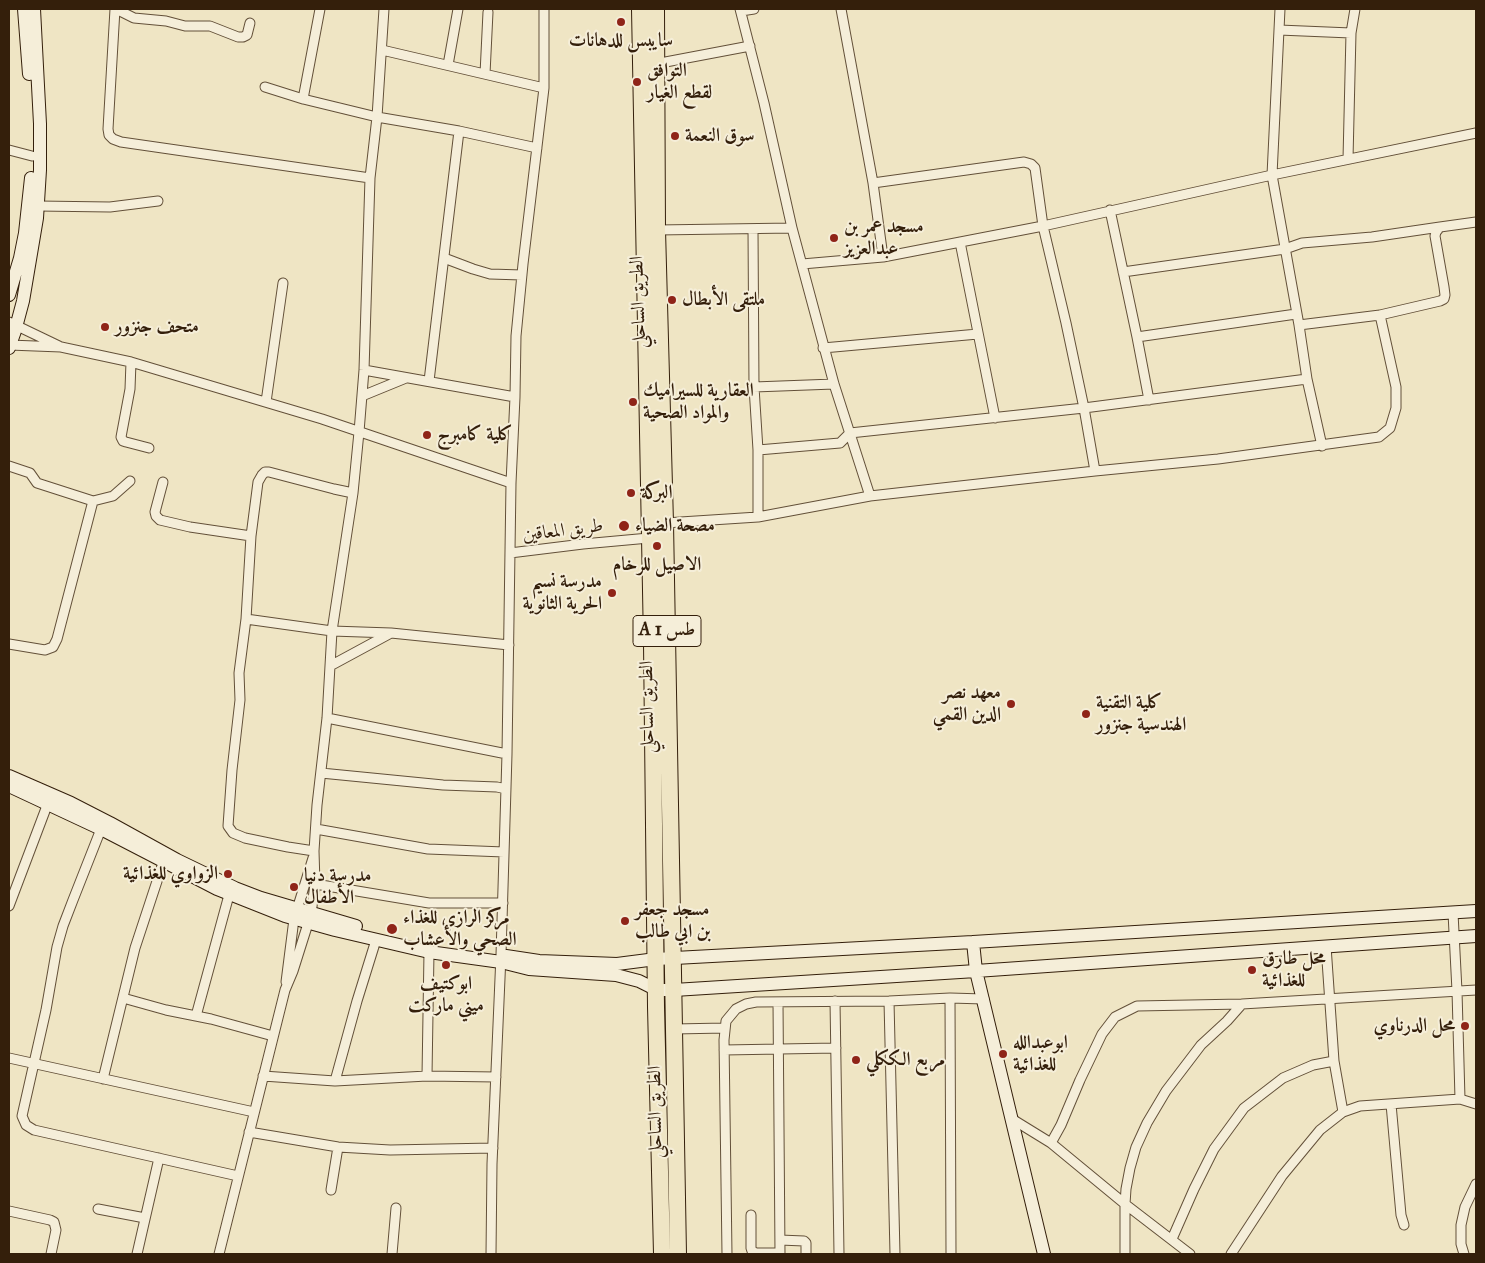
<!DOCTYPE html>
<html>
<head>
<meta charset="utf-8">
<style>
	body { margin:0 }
	#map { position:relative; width:1485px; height:1263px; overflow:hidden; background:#efe5c4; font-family:"IM FELL Great Primer",serif }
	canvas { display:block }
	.frame { position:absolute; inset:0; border:10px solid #341f0b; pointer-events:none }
</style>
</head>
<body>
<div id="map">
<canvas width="1485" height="1263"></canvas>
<div class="frame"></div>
</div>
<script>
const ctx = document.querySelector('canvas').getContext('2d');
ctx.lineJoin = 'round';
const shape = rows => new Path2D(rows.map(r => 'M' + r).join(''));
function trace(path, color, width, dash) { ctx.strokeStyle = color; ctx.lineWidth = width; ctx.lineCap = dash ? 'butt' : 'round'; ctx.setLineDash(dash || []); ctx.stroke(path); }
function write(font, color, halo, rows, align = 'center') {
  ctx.font = font + ' "IM FELL Great Primer",Amiri,serif'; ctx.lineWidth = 4; ctx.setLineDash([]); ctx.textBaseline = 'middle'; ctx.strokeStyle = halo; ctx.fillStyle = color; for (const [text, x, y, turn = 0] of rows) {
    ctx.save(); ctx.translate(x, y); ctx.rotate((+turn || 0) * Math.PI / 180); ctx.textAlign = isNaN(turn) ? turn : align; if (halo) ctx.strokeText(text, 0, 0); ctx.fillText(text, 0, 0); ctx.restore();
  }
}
const street = shape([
	[115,9,108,129,109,135,113,139,121,142,370,178],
	[116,9,134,18,166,21,185,26,210,26,238,37,243,37,247,35,250,23],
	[740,9,764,103,792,228],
	[841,9,873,183,883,257],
	[741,11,754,9],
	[1279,30,1351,33,1355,9],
	[382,50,544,88],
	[655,64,750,46],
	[448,65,458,9],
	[485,74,488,12],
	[265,87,303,99,377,117,459,131,537,148],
	[303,99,320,9],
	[9,150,32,156],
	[1348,159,1351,33],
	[38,206,110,207,158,201],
	[1110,210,1137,337,1149,400],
	[753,229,754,387,758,450],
	[657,230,792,228,834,384,870,496],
	[960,242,995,418],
	[444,258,473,269,490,274,522,275],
	[802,264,883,257,1043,226,1272,175,1476,133],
	[1123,272,1285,249,1302,243,1372,237,1440,227],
	[9,322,59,346],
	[1299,325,1380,315],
	[1137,337,1296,314],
	[9,345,61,347,131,362,322,419,511,483],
	[823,348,978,334],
	[131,362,130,389,121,437,123,441,126,442,149,448],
	[364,370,515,397],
	[1307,379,1322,446],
	[429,381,459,131],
	[754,387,834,384],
	[362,396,406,378],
	[266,402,283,283],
	[9,466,30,473,37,483,93,501,113,496,130,481],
	[1095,471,1218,459,1379,437,1390,428,1396,408,1396,387,1380,315,1440,301,1444,299,1445,295,1444,287,1435,236,1436,232,1440,227,1476,222],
	[163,482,155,512,156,516,160,520,190,527,251,536],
	[758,517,758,450,840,443,850,433,1084,408,1307,379,1299,325,1272,175,1280,9],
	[665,523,758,517,870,496,1095,471,1084,408,1066,323,1043,226,1035,168,1031,164,1024,162,873,183],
	[510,553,583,544,649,538],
	[246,619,251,536,258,482,262,475,265,472,269,472,334,489,353,493],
	[9,644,45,650,53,647,57,639,93,501],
	[330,666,391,633],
	[327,718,507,754],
	[321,773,443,785,497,787,506,789],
	[101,829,73,900,63,926,57,947,46,1010,22,1116,26,1125,34,1130,238,1176],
	[316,829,428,849,504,852],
	[314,851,288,847,245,838,233,833,228,826,232,770,240,700,239,673,246,619,332,631,391,633,509,645],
	[315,884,429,903,503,903],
	[9,906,48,803],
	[1453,913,1457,991,1460,1099],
	[1326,946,1334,1061,1343,1112],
	[286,982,294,919,313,858],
	[123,998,166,1010,211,1019,273,1036],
	[950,998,951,1254],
	[835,1001,839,1254],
	[889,1001,895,1254],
	[778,1002,780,1254],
	[196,1016,229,895],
	[674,1029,725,1028],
	[724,1050,836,1048],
	[9,1058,254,1112],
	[263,1076,335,1081,427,1076,496,1077],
	[427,1076,429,952],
	[103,1079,135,948,163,863],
	[335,1081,357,1001,376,940],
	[1391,1104,1401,1215,1404,1225],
	[1012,1119,1051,1143,1125,1204,1190,1254],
	[249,1132,338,1147,390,1150,493,1148],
	[1051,1143,1061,1125,1080,1080,1102,1034,1115,1017,1137,1006,1242,1004,1476,990],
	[331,1190,338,1147],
	[98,1209,145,1218],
	[9,1211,50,1220,54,1222,56,1230,51,1254],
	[751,1215,751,1248,752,1251,756,1253,780,1253],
	[1172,1239,1194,1189,1214,1149,1244,1108,1283,1078,1313,1065,1334,1061],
	[780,1240,804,1241,806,1243,806,1254],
	[137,1254,159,1158],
	[219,1254,285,990,293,971,311,914,315,884,314,851,317,805,327,718,332,631,353,493,359,432,364,370,370,178,377,117,384,9],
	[392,1254,396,1208],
	[491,1254,492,1164,501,955,507,754,511,483,515,397,516,336,523,264,544,88,544,9],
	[727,1254,724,1040,726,1021,736,1009,746,1004,756,1002,889,1001,950,998,984,999],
	[1125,1254,1125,1204,1126,1189,1130,1168,1136,1147,1147,1123,1166,1091,1201,1045,1227,1021,1242,1004],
	[1231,1254,1282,1176,1320,1130,1343,1112,1360,1106,1460,1099,1476,1104],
	[1464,1254,1461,1244,1461,1225,1465,1207,1476,1184]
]);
const secondary = shape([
	[24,9,29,74],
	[9,295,20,258,25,233,31,178],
	[9,348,15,331,23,301,37,218,40,170,40,124,34,9],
	[9,776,71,803,110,823,177,860,235,888,261,898,356,926],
	[9,786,101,829,217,889,285,916,335,930,429,952,501,962,529,969,616,975,639,981,657,990,674,990,976,971,1476,936],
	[973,942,976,971,1044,1254],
	[506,956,539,961,617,964,656,959,973,942,1476,911]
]);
const highway = shape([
	[640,9,652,643,656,1007,662,1254],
	[656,9,657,230,665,523,678,1254]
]);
const markers = [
	[621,22,5,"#8f2418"],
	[637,82,5,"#8f2418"],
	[675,136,5,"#8f2418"],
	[834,238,5,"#8f2418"],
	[672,300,5,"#8f2418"],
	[105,327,5,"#8f2418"],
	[633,402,5,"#8f2418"],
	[427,435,5,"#8f2418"],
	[631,493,5,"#8f2418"],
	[624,526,6,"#8f2418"],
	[657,546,5,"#8f2418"],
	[612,593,5,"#8f2418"],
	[1011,704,5,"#8f2418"],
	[1086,714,5,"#8f2418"],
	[228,874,5,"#8f2418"],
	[294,887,5,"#8f2418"],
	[625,921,5,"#8f2418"],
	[392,929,6,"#8f2418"],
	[446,965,5,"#8f2418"],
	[1252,970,5,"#8f2418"],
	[1465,1026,5,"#8f2418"],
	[1003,1054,5,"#8f2418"],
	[856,1060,5,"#8f2418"]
];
const shields = [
	[667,631,68]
];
const shieldNames = [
	["A 1 طس",667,631]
];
const poiNames = [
	["سايبس للدهانات",621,41,"center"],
	["التوافق",647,71],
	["لقطع الغيار",647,93],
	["سوق النعمة",685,136],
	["مسجد عمر بن",844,227],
	["عبدالعزيز",844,249],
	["ملتقى الأبطال",682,300],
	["متحف جنزور",115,327],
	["العقارية للسيراميك",643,391],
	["والمواد الصحية",643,413],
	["كلية كامبرج",437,435],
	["البركة",641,493],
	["مصحة الضياء",635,526],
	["الاصيل للرخام",657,565,"center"],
	["مدرسة نسيم",602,582,"right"],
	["الحرية الثانوية",602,604,"right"],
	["معهد نصر",1001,693,"right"],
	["الدين القمي",1001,715,"right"],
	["كلية التقنية",1096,703],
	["الهندسية جنزور",1096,725],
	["الزواوي للغذائية",218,874,"right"],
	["مدرسة دنيا",304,876],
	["الأطفال",304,898],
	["مسجد جعفر",635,910],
	["بن ابي طالب",635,932],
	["مركز الرازي للغذاء",403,918],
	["الصحي والأعشاب",403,940],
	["محل طارق",1262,959],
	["للغذائية",1262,981],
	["ابوكتيف",446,984,"center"],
	["ميني ماركت",446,1006,"center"],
	["محل الدرناوي",1455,1026,"right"],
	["ابوعبدالله",1013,1043],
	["للغذائية",1013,1065],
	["مربع الككلي",866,1060]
];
const streetNames = [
	["الطريق الساحلي",639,302,-92],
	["طريق المعاقين",563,531,-7],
	["الطريق الساحلي",648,707,-91],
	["الطريق الساحلي",656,1112,-91]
];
trace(street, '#635039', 11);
trace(secondary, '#341f0b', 14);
trace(highway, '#341f0b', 18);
trace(street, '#f5eed9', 9);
trace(secondary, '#f5eed9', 12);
trace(highway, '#efe5c4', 16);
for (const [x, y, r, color] of markers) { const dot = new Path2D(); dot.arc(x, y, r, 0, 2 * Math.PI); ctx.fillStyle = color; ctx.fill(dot); trace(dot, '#f5eed9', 2); }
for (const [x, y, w] of shields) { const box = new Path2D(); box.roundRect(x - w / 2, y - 15.5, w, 31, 4); ctx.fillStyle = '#f5eed9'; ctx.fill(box); trace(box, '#341f0b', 1); }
write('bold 18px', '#341f0b', null, shieldNames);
write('bold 19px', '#341f0b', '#f5eed9', poiNames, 'left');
write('19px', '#341f0b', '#f5eed9', streetNames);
</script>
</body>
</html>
